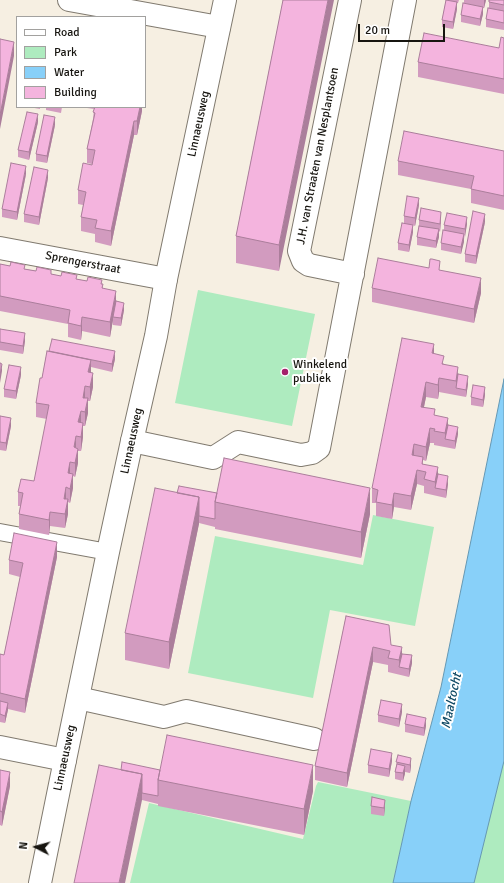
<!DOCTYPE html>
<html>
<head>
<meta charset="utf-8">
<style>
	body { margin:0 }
	#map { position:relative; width:504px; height:883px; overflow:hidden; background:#f6efe2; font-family:Signika,sans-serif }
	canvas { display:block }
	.legend { position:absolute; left:16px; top:16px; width:130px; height:92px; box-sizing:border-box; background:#fff; border:1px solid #a2a19f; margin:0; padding:5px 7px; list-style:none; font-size:12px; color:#171510 }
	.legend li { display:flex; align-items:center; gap:8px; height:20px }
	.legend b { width:20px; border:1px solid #a2a19f }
	.north { position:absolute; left:16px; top:827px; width:40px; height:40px; -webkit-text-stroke:3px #fff; paint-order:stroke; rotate:276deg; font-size:11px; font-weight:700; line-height:16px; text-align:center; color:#171510 }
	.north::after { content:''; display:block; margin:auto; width:14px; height:18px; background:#171510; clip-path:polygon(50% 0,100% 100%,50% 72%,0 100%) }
	.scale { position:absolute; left:358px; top:24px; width:87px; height:18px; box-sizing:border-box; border:2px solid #171510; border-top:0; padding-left:5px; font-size:12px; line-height:14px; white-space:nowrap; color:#171510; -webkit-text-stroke:3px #fff; paint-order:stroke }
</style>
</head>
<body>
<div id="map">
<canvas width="504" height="883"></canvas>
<ul class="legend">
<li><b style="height:5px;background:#fff"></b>Road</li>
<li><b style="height:11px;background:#aeebbf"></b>Park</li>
<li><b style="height:11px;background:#88d0f9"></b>Water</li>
<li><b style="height:11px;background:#f4b4de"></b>Building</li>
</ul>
<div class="north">N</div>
<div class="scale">20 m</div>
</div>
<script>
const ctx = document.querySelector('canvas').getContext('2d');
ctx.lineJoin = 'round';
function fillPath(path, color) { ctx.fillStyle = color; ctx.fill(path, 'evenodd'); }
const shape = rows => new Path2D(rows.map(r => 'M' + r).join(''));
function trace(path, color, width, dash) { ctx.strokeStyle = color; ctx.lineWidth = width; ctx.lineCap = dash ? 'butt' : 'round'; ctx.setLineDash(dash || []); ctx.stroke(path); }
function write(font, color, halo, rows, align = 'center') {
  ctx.font = font + ' Signika,sans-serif'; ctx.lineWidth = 4; ctx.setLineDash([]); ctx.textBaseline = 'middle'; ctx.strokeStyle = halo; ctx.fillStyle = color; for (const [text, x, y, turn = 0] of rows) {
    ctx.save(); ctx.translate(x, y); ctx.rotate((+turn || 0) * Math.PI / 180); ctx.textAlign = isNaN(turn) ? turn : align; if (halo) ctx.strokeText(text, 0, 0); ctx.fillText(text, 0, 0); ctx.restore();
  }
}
const green = shape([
	[198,290,315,314,292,426,175,403],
	[373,515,434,527,415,626,330,610,313,698,188,673,215,536,363,565],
	[504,587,504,883,443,883],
	[318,782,411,801,393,883,130,883,149,803,303,839,316,786]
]);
const water = shape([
	[504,379,504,761,474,883,393,883,411,801,441,687,504,379]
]);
const service = shape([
	[0,532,108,552]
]);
const minor = shape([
	[69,0,219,27],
	[350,0,299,251,303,261,309,265,353,274],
	[0,248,166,279],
	[132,441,213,458,238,442,301,455,312,453,319,448,405,0],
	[78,698,164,717,186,711,314,739],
	[0,747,65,760]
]);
const tertiary = shape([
	[40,883,65,760,108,552,132,441,156,336,166,279,225,0]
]);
const wall = shape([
	[283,0,279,271,236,263,236,236],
	[446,0,459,0,458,3,457,3,457,9,453,29,442,27,442,20],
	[464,0,486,0,484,8,483,8,483,14,480,26,461,22,461,15,464,3],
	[504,0,504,30,486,27,486,19,489,8,489,2],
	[504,38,504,94,418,77,418,62,499,48],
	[29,107,40,107,40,109],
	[46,107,62,107,61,113,46,110],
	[87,107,142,107,142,111,137,135,134,135,111,246,95,242,95,234,81,231,81,217,83,205,78,204,78,190,92,164,87,163,87,149,93,119,94,109,87,108],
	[38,122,29,160,18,157,18,150],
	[55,125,47,163,36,161,36,154],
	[504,151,504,210,471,203,471,189,398,175,398,161],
	[26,174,17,220,2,217,2,209],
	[48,178,39,225,24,222,24,214],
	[419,205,415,226,413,225,413,232,409,252,398,250,398,243,404,223,404,216],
	[441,219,440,232,439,231,439,237,436,248,417,245,417,237,419,226,419,220],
	[485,222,476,264,465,262,465,254],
	[467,224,461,254,441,250,441,243,444,230,444,225],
	[0,264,102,284,103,289,124,310,121,326,113,325,113,320,110,337,82,331,81,340,68,337,68,324,0,311],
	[440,270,481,293,474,323,372,302,372,288],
	[0,329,25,341,23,354,0,350],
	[47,351,115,359,112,372,91,367,91,372,93,387,90,401,88,401,88,413,85,426,83,426,83,437,81,451,78,451,78,463,75,477,73,476,73,488,70,503,68,502,68,514,65,528,50,526,49,535,19,529,19,514,20,506,18,506,18,492,34,481,47,419,36,417,36,403,42,378],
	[434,354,444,364,458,374,468,384,466,397,439,392,438,399,426,397,424,407,448,425,458,434,455,449,434,445,434,443,430,443,426,461,423,460,423,464,438,474,448,484,446,498,424,493,424,486,417,484,411,510,394,507,392,519,376,516,376,503,372,503,372,488],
	[21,375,16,399,4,397,4,389],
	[485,395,483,407,471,405,471,397],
	[0,416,11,426,6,451,0,450],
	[177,493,217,493,370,514,361,558,215,529,215,527,199,523,169,669,125,660,125,633],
	[57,557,25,713,8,709,5,723,0,722,0,654,4,655,20,577,9,574,9,560],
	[346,616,391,645,412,663,409,677,388,672,388,665,373,662,347,787,315,780,315,766],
	[402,712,399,727,378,722,378,715],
	[405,724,426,726,424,736,405,732],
	[398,755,411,766,410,773,405,772,403,781,395,779,395,772],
	[392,761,389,777,368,773,368,765],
	[0,770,10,786,2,826,0,825],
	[121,770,160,770,313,791,304,835,158,806,158,804,142,800],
	[371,806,385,807,384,816,371,814]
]);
const shadedWall = shape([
	[328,0,334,0,279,271,279,245],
	[484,0,486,0,484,8],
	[457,2,457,9,453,29,453,22],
	[483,7,483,14,480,26,480,19],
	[14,42,14,56,0,129,0,115],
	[140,107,142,107,142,111,137,135,137,121],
	[38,114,38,122,29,160,29,152],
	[55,117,55,125,47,163,47,156],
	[134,121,134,135,111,246,111,231],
	[26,166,26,174,17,220,17,212],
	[48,170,48,178,39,225,39,217],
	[419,198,419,205,415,226,415,218],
	[441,212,441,219,440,232,440,224],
	[485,214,485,222,476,264,476,256],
	[467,217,467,224,465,237,465,229],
	[413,225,413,232,409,252,409,245],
	[439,229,439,237,436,248,436,241],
	[464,234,464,242,461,254,461,247],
	[481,278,481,293,474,323,474,309],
	[116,291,116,305,113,317,113,320,110,337,110,322],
	[124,303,124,310,121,326,121,318],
	[82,317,82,331,81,340,81,326],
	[25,333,25,341,23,354,23,346],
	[434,344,434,359,432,353],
	[115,351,115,359,112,372,112,364],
	[91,360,91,374,88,372],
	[2,364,2,371,0,383,0,375],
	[21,367,21,375,16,399,16,391],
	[458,367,458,382,456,388,456,381],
	[93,373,93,387,90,401,90,387],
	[468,376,468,384,466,397,466,390],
	[439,378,439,392,438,399,438,385],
	[426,382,426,397,421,421,421,407],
	[85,386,85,400,83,398],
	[485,387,485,395,483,407,483,400],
	[88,398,88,413,85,426,85,412],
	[81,411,81,425,78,422],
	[11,418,11,426,6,451,6,443],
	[448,418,448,432,445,439,445,433],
	[83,423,83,437,81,451,81,437],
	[458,427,458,434,455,449,455,441],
	[430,428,430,443,426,461,426,447],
	[76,436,76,450,74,447],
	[414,444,414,458,412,455],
	[78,449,78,463,75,477,75,463],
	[70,462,70,476,68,473],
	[438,467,438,481,435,488,435,496,435,482],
	[417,470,417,484,411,510,411,496],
	[73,474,73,488,70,503,70,489],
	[448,476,448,484,446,498,446,490],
	[66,487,66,502,64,499],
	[370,488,370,514,361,558,361,532],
	[394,493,394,507,392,519,392,505],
	[199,497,199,524,169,669,169,642],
	[68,499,68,514,65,528,65,514],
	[50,512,50,526,49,535,49,520],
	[57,542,57,557,25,713,25,699],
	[373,647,373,662,347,787,347,773],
	[402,647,402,661,399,667,399,660],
	[412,655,412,663,409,677,409,669],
	[8,703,8,710,5,723,5,716],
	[402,704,402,712,399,727,399,719],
	[426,718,426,726,424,736,424,728],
	[392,753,392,761,389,777,389,769],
	[411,758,411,766,410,773,410,765],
	[313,765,313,791,304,835,304,809],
	[405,766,405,774,403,781,403,773],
	[10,772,10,786,2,826,2,812],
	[142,774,142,800,125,883,119,883],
	[385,800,385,807,384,816,384,808]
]);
const building = shape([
	[283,0,328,0,279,245,236,236,283,0],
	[446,0,457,2,453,22,442,20,446,0],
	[489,0,504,0,504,5,489,2,489,0],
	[463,3,483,7,480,19,461,15,463,3],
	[488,8,504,11,504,23,486,19,488,8],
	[424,33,499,48,501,37,504,38,504,79,418,62,424,33],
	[0,39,14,42,0,115,0,39],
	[95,107,140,107,137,121,134,121,111,231,95,228,97,220,81,217,86,192,78,190,83,163,92,165,95,150,87,149,95,113,93,112,95,107],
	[27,112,38,114,29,152,18,150,27,112],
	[44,115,55,117,47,156,36,154,44,115],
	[404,131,504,151,504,196,471,189,474,176,398,161,404,131],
	[11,163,26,166,17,212,2,209,11,163],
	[34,167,48,170,39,217,24,214,34,167],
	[407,196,419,198,415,218,404,216,407,196],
	[421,208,441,212,440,224,419,220,421,208],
	[473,211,485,214,476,256,465,254,473,211],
	[447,213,467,217,465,229,444,225,447,213],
	[402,223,413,225,409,245,398,243,402,223],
	[419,226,439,229,436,241,417,237,419,226],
	[443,230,464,234,461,247,441,243,443,230],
	[378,258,429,268,430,259,432,259,440,261,439,270,481,278,474,309,372,288,378,258],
	[11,262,25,265,24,269,36,271,37,267,51,270,51,274,61,276,62,272,77,275,76,279,87,281,88,277,102,280,101,284,103,284,102,288,116,291,110,322,82,317,81,326,68,323,70,310,0,296,0,264,10,266,11,262],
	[116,301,124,303,121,318,113,317,116,301],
	[0,329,25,333,23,346,0,342,0,329],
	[402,338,434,344,432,353,444,356,442,364,458,367,456,381,439,378,438,385,426,382,421,407,435,409,434,415,448,418,445,433,434,431,435,429,430,428,426,447,414,444,412,455,423,457,422,464,438,467,435,482,424,479,426,472,417,470,411,496,394,493,392,505,376,502,378,490,372,488,402,338],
	[52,339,115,351,112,364,49,351,52,339],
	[47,351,91,360,88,372,93,373,90,387,85,386,83,398,88,398,85,412,81,411,78,422,83,423,81,437,76,436,74,447,78,449,75,463,70,462,68,473,73,474,70,489,66,487,64,499,68,499,65,514,50,512,49,520,19,514,23,493,18,492,21,479,34,481,49,405,36,403,40,378,42,378,47,351],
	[0,363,2,364,0,375,0,363],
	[9,365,21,367,16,391,4,389,9,365],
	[458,374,468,376,466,390,456,388,458,374],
	[473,385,485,387,483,400,471,397,473,385],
	[0,416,11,418,6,443,0,442,0,416],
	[448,425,458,427,455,441,445,439,448,425],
	[224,458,370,488,361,532,215,502,224,458],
	[438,474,448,476,446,490,435,488,438,474],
	[179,486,217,493,215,502,215,519,199,516,199,497,177,493,179,486],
	[155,488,199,497,169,642,125,633,155,488],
	[14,533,57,542,25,699,0,693,0,654,4,655,23,563,9,560,14,533],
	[346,616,389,625,391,645,402,647,399,660,388,658,390,651,373,647,347,773,315,766,346,616],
	[402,654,412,655,409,669,399,667,402,654],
	[381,700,402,704,399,719,378,715,381,700],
	[0,701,8,703,5,716,0,714,0,701],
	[407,714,426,718,424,728,405,724,407,714],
	[167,735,313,765,304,809,158,780,167,735],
	[371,749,392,753,389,769,368,765,371,749],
	[398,755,411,758,410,765,396,762,398,755],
	[122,762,160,770,158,780,158,796,142,793,142,774,121,770,122,762],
	[397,764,405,766,403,773,395,772,397,764],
	[99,765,142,774,119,883,74,883,99,765],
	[0,770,10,772,2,812,0,811,0,770],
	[372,797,385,800,384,808,371,806,372,797]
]);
const markers = [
	[285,372,4,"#a5206b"]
];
const streetNames = [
	["Linnaeusweg",199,124,-78],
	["J.H. van Straaten van Nesplantsoen",318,156,-79],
	["Sprengerstraat",83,263,11],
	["Linnaeusweg",132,441,-78],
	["Linnaeusweg",65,758,-78]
];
const poiNames = [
	["Winkelend",293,365],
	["publiek",293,379]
];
const waterNames = [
	["Maaltocht",452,701,-78]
];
fillPath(green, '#aeebbf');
fillPath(water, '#88d0f9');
trace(water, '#6698b3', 1);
trace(service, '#807a6f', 18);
trace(minor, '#807a6f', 24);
trace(tertiary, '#807a6f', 24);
trace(service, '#fff', 16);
trace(minor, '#fff', 22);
trace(tertiary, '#fff', 22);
fillPath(wall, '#d29bbf');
fillPath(shadedWall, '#ab7e9b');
fillPath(building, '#f4b4de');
trace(building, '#ab7e9b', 1);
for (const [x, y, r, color] of markers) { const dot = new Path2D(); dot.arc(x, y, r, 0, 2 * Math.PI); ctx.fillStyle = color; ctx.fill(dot); trace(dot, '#fff', 1.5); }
write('12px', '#171510', '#fff', streetNames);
write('12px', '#171510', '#fff', poiNames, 'left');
write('italic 13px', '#114b66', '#fff', waterNames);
</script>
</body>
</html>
